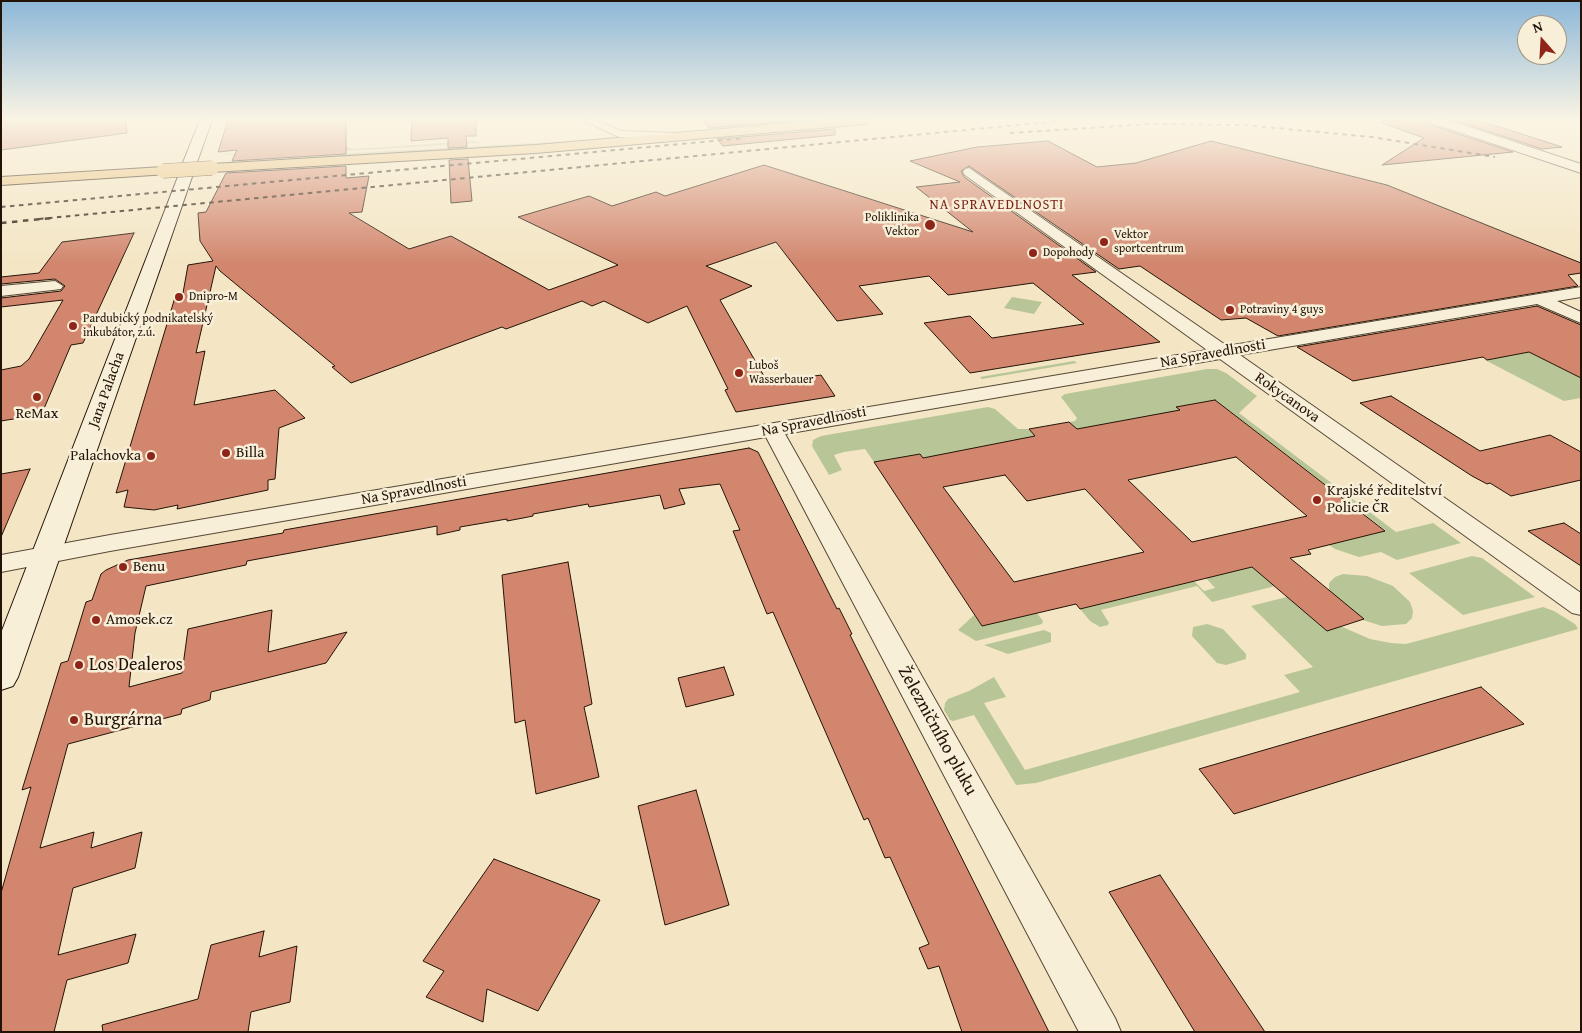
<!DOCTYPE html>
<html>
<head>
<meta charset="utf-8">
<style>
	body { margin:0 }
	#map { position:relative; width:1582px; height:1033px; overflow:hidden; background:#f4e6c4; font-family:"Gentium Book Plus",serif }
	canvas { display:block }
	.frame { position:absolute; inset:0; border:2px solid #231306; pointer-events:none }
	.north { position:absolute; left:1517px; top:15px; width:50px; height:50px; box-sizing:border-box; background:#f8efd9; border:1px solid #a39785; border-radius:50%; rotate:341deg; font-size:14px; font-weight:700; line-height:20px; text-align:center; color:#231306 }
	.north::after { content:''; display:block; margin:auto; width:18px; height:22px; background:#8f2418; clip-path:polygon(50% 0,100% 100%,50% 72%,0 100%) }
</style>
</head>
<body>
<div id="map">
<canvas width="1582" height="1033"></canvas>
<div class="frame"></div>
<div class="north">N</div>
</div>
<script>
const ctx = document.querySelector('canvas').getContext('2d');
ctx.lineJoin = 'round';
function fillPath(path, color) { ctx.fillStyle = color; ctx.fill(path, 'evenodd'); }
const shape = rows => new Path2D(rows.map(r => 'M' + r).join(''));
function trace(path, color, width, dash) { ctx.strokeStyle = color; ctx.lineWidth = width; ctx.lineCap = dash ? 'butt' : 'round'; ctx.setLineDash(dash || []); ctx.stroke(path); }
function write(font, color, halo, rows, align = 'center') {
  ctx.font = font + ' "Gentium Book Plus",serif'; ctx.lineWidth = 5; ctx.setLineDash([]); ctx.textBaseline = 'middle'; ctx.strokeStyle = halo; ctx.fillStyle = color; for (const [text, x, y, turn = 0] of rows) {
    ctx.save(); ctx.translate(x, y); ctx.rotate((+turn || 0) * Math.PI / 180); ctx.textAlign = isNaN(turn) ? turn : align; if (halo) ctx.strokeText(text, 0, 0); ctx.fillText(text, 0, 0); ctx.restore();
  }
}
const green = shape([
	[588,140,561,144,234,164,354,153],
	[475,141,481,143,365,150,226,155,220,155,341,145,353,149],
	[1012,297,1042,302,1034,314,1004,308],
	[1529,352,1581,378,1581,398,1564,401,1485,360],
	[1074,361,1077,363,982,379,980,377],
	[1207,369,1217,369,1226,373,1257,396,1239,413,1396,532,1433,523,1461,543,1397,560,1381,552,1359,557,1335,549,1326,543,1317,524,1340,542,1385,530,1215,400,1176,407,1187,416,1155,422,1148,416,1077,429,1069,422,1075,421,1077,418,1061,397,1065,394],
	[988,407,995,409,1018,429,1029,429,1035,436,960,451,929,465,920,454,874,462,865,449,844,452,834,455,842,470,829,475,812,446,813,440,821,436],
	[1472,556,1482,558,1535,597,1463,615,1409,573],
	[1282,560,1303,579,1212,602,1197,586,1101,610,1109,623,1108,625,1100,627,1090,621,1080,609,1193,580,1204,591,1215,588,1206,578],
	[1343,574,1367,576,1393,586,1410,602,1413,611,1412,618,1406,624,1382,626,1353,617,1329,591,1329,583,1335,577],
	[1306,592,1338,625,1370,639,1391,643,1406,644,1543,607,1554,611,1575,624,1578,629,1036,783,1016,785,974,715,953,721,950,720,944,710,945,703,948,699,969,691,994,677,1006,697,984,703,1025,770,1300,692,1284,675,1313,667,1251,606],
	[1037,613,1043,621,1042,624,976,641,958,630,974,615,982,626],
	[1207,624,1223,629,1246,654,1246,659,1226,665,1217,663,1192,636,1193,627],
	[1044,630,1051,633,1051,642,1008,654,984,645]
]);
const building = shape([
	[1,120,126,120,127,133,1,150,1,120],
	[228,120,346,120,346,154,232,161,237,150,218,152,228,120],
	[412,120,476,120,476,136,466,136,467,147,448,148,448,138,411,141,412,120],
	[702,120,806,120,709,128,702,120],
	[1382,120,1428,120,1431,125,1513,152,1382,165,1424,138,1382,123,1382,120],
	[1453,120,1478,120,1562,147,1542,149,1453,120],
	[835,129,835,135,723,146,717,139,835,129],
	[1048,141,1097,167,1136,163,1211,141,1387,185,1581,263,1581,273,1568,275,1578,286,1278,336,1246,318,1221,320,1140,266,1119,269,969,166,961,171,964,177,1096,272,1072,275,1160,342,970,373,924,323,970,316,992,338,1084,324,1033,283,948,295,929,276,859,286,883,314,837,321,776,242,706,266,752,286,720,300,768,383,821,375,835,396,736,412,725,390,728,389,687,306,648,323,604,301,592,306,582,301,506,329,502,327,351,383,332,367,335,366,220,271,216,266,196,353,205,351,194,405,275,390,305,418,279,428,275,479,268,480,268,490,177,509,178,505,154,510,124,507,128,490,116,493,176,294,183,293,188,265,213,261,200,241,198,213,206,212,226,173,346,166,346,178,369,176,362,212,349,213,409,249,451,236,549,290,618,265,518,217,589,196,612,206,656,192,665,196,764,165,973,232,916,187,960,182,910,161,977,147,1048,141],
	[468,159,472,201,451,203,449,160,468,159],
	[134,233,83,343,71,345,43,411,38,415,1,421,1,370,21,366,29,359,63,300,1,307,1,298,61,291,65,286,55,279,1,284,1,277,39,273,62,242,134,233],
	[1537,306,1581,325,1581,378,1529,352,1487,360,1483,357,1353,381,1297,347,1537,306],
	[1391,396,1480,451,1550,435,1581,452,1581,480,1511,496,1490,483,1487,484,1472,476,1360,403,1391,396],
	[1215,400,1385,531,1308,550,1311,554,1290,558,1364,619,1327,631,1252,567,1080,609,1076,604,982,626,874,462,920,454,923,458,1035,436,1029,429,1069,422,1077,429,1180,410,1176,407,1215,400],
	[1236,457,1307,516,1192,542,1128,480,1236,457],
	[1005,475,1027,501,1085,489,1144,552,1014,582,943,487,1005,475],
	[749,448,758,452,837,609,839,608,852,634,850,635,1049,1032,962,1032,939,966,928,969,919,948,929,944,890,857,885,858,868,818,864,820,773,612,767,614,733,531,740,530,720,484,679,489,685,504,664,509,660,495,589,507,588,504,533,514,533,516,523,518,507,521,507,519,460,527,460,530,437,535,437,526,247,561,246,565,146,586,135,633,129,687,182,673,188,629,272,610,268,652,347,632,326,663,211,692,210,700,182,709,181,714,68,744,40,848,94,832,91,848,142,832,135,868,73,888,58,955,136,934,128,963,67,980,54,1032,1,1032,1,893,31,787,22,790,61,663,68,661,86,602,92,600,101,574,106,570,128,560,283,533,284,530,749,448],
	[30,469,1,537,1,474,30,469],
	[1564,523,1581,534,1581,566,1528,531,1564,523],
	[568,562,592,704,584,707,599,777,536,794,525,720,515,723,502,575,568,562],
	[724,667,734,695,686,707,678,678,724,667],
	[1481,687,1524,724,1234,814,1199,769,1481,687],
	[696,790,729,905,665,925,638,806,696,790],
	[494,859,600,900,538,1011,487,989,483,1022,426,997,444,971,423,961,494,859],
	[1160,875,1265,1032,1195,1032,1109,892,1160,875],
	[264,931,259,957,297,946,290,1002,251,1012,248,1032,103,1032,102,1025,198,999,211,945,264,931]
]);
const minor = shape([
	[582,120,596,120,621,131,676,133,682,136,676,139,619,137,582,120],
	[969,168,1227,346,1581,287,1581,297,1557,301,1581,312,1581,323,1537,304,1240,355,1581,593,1581,615,1572,613,1220,359,785,434,1115,1018,1121,1032,1079,1032,766,437,110,551,1,572,1,555,110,535,1207,350,965,175,963,172,965,169,969,168],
	[55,281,63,286,61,289,1,296,1,286,55,281]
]);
const tertiary = shape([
	[1430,120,1448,120,1581,164,1581,173,1432,123,1430,120]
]);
const secondary = shape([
	[200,120,212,120,196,165,189,169,184,168,182,165,200,120],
	[186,170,193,174,18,677,13,686,1,690,1,633,179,174,186,170]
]);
const primary = shape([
	[826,120,872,120,866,124,536,153,212,172,205,168,212,164,536,145,826,120],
	[163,167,168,168,170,171,168,174,1,185,1,177,163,167]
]);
const railFar1 = shape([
	[1010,133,1150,124,1244,125,1372,137,1495,157],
	[1,207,745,138],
	[39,219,1070,120]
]);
const rail = shape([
	[1,223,52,218]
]);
const primaryBridge = shape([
	[163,171,212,168]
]);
const markers = [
	[930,225,6,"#8f2418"],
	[1104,242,5,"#8f2418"],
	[1033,253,5,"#8f2418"],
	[179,297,5,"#8f2418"],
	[1230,310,5,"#8f2418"],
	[73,326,5,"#8f2418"],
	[739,373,5,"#8f2418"],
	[37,397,5,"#8f2418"],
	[226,453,5,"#8f2418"],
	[151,456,5,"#8f2418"],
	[1317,500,5,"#8f2418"],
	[123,567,5,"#8f2418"],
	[96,620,5,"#8f2418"],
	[79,665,5,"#8f2418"],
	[74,720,5,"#8f2418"]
];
const farPoinames = [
	["Poliklinika",919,218,"right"],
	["Vektor",919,232,"right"],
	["Vektor",1114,235],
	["sportcentrum",1114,249],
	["Dopohody",1043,253],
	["Dnipro-M",189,297],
	["Potraviny 4 guys",1240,310],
	["Pardubický podnikatelský",83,319],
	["inkubátor, z.ú.",83,333],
	["Luboš",749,366],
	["Wasserbauer",749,380]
];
const farNeighbourhoodnames = [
	["NA SPRAVEDLNOSTI",997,205]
];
const streetNames = [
	["Na Spravedlnosti",1213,354,-10],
	["Jana Palacha",107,390,-70],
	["Rokycanova",1287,398,35],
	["Na Spravedlnosti",814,422,-11],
	["Na Spravedlnosti",414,491,-10]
];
const poiNames = [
	["ReMax",37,414,"center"],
	["Billa",236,453],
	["Palachovka",141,456,"right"],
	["Krajské ředitelství",1327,491],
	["Policie ČR",1327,508],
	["Benu",133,567],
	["Amosek.cz",106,620]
];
const nearPoinames = [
	["Los Dealeros",89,665],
	["Burgrárna",84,720]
];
const nearStreetnames = [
	["Železničního pluku",937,731,61]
];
fillPath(green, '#b8c697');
fillPath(building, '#d2866e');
trace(building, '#231306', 1);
trace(minor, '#574836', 2);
trace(tertiary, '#574836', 2);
trace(secondary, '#231306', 2);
trace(primary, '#231306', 2);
fillPath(minor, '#f8efd9');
fillPath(tertiary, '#f8efd9');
fillPath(secondary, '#f8efd9');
fillPath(primary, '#eac382');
trace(railFar1, '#231306', 2, [4.5, 4.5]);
trace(rail, '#231306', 2.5, [5.5, 5.5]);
trace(primaryBridge, '#231306', 15, []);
trace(primaryBridge, '#eac382', 14);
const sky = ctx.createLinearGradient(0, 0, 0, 264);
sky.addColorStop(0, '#8cb7d8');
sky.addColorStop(0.45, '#faf4e4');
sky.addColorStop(1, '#faf4e400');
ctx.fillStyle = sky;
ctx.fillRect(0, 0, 1582, 264);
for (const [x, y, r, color] of markers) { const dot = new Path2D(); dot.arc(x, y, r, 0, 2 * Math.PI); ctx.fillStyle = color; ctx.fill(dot); trace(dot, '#f8efd9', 2); }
write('12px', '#231306', '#f8efd9', farPoinames, 'left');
ctx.letterSpacing = '1px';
write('14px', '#7a1f14', '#f8efd9', farNeighbourhoodnames);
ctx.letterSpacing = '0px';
write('15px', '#231306', '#f8efd9', streetNames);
write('15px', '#231306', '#f8efd9', poiNames, 'left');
write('18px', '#231306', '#f8efd9', nearPoinames, 'left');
write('18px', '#231306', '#f8efd9', nearStreetnames);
</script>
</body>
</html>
